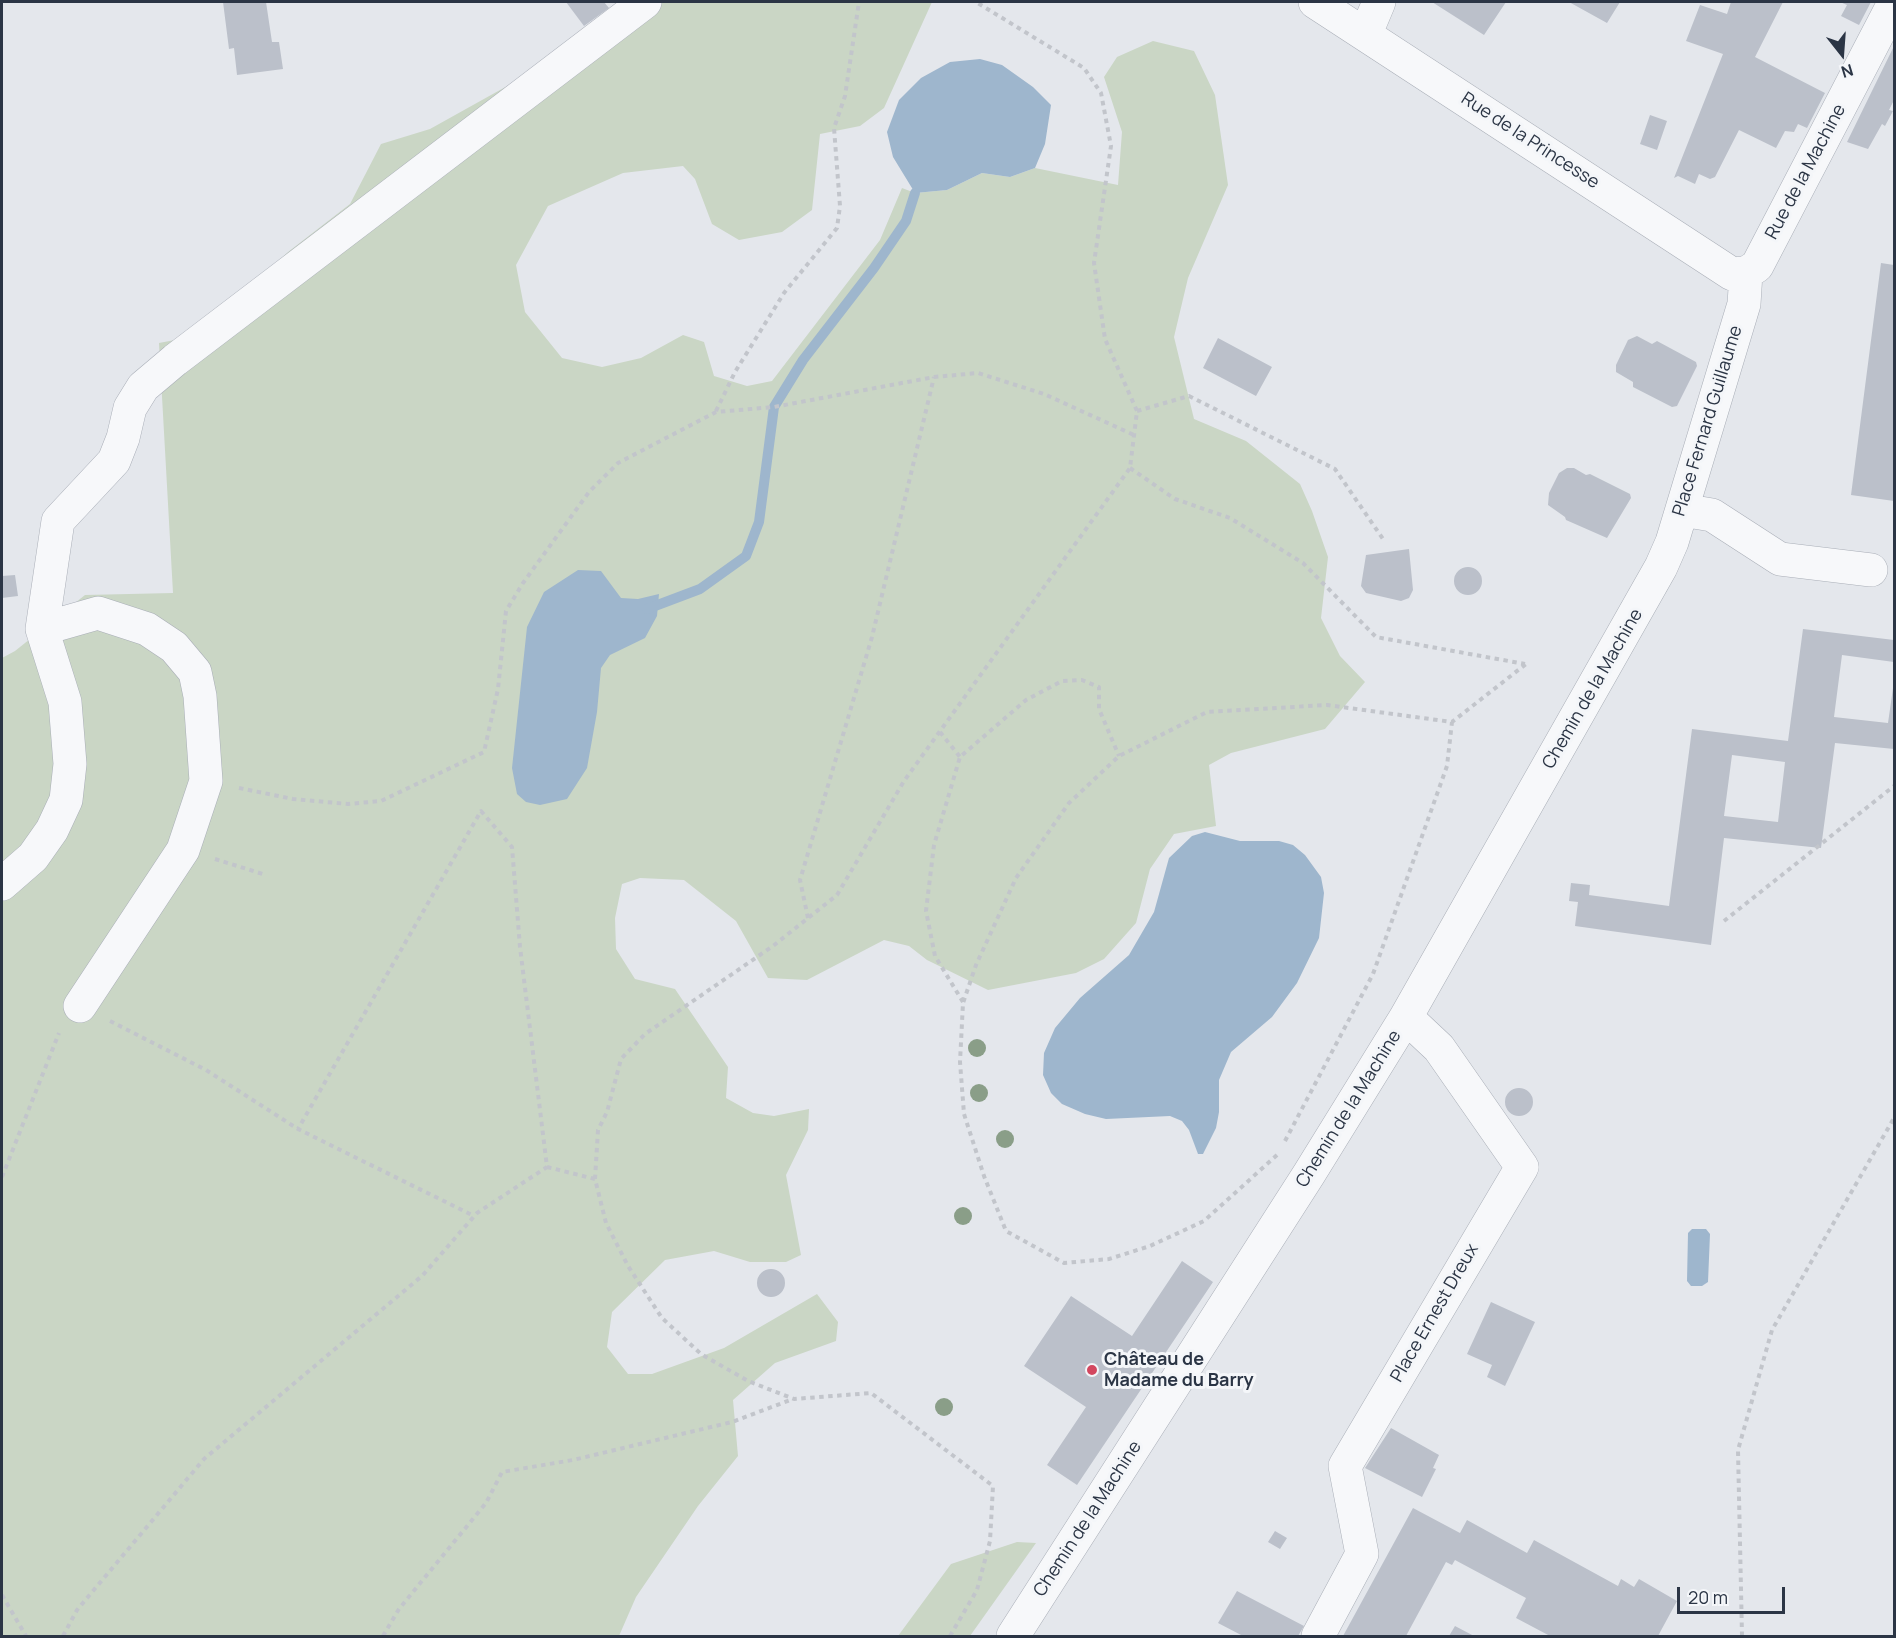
<!DOCTYPE html>
<html>
<head>
<meta charset="utf-8">
<style>
	body { margin:0 }
	#map { position:relative; width:1896px; height:1638px; overflow:hidden; background:#e4e7ec; font-family:Manrope,sans-serif }
	canvas { display:block }
	.frame { position:absolute; inset:0; border:3px solid #2b3545; pointer-events:none }
	.north { position:absolute; left:1812px; top:24px; width:60px; height:60px; -webkit-text-stroke:4px #f4f6f9; paint-order:stroke; rotate:163deg; font-size:16px; font-weight:700; line-height:24px; text-align:center; color:#2b3545 }
	.north::after { content:''; display:block; margin:auto; width:21px; height:27px; background:#2b3545; clip-path:polygon(50% 0,100% 100%,50% 72%,0 100%) }
	.scale { position:absolute; left:1677px; top:1587px; width:108px; height:27px; box-sizing:border-box; border:3px solid #2b3545; border-top:0; padding-left:8px; font-size:18px; line-height:21px; white-space:nowrap; color:#2b3545; -webkit-text-stroke:4px #f4f6f9; paint-order:stroke }
</style>
</head>
<body>
<div id="map">
<canvas width="1896" height="1638"></canvas>
<div class="frame"></div>
<div class="north">N</div>
<div class="scale">20 m</div>
</div>
<script>
const ctx = document.querySelector('canvas').getContext('2d');
ctx.lineJoin = 'round';
function fillPath(path, color) { ctx.fillStyle = color; ctx.fill(path, 'evenodd'); }
const shape = rows => new Path2D(rows.map(r => 'M' + r).join(''));
function trace(path, color, width, dash) { ctx.strokeStyle = color; ctx.lineWidth = width; ctx.lineCap = dash ? 'butt' : 'round'; ctx.setLineDash(dash || []); ctx.stroke(path); }
function write(font, color, halo, rows, align = 'center') {
  ctx.font = font + ' Manrope,sans-serif'; ctx.lineWidth = 6; ctx.setLineDash([]); ctx.textBaseline = 'middle'; ctx.strokeStyle = halo; ctx.fillStyle = color; for (const [text, x, y, turn = 0] of rows) {
    ctx.save(); ctx.translate(x, y); ctx.rotate((+turn || 0) * Math.PI / 180); ctx.textAlign = isNaN(turn) ? turn : align; if (halo) ctx.strokeText(text, 0, 0); ctx.fillText(text, 0, 0); ctx.restore();
  }
}
const green = shape([
	[627,2,932,2,884,108,860,126,820,134,812,210,782,232,739,240,712,224,695,179,683,166,623,173,548,206,516,265,525,312,562,358,602,367,641,358,683,335,704,342,714,376,747,386,772,381,880,240,902,188,915,193,947,190,982,173,1010,177,1035,168,1118,185,1122,132,1104,77,1117,57,1153,41,1194,51,1215,95,1228,185,1188,278,1174,337,1194,419,1246,441,1300,484,1312,511,1328,557,1321,618,1340,656,1365,682,1325,729,1231,753,1209,765,1216,826,1174,834,1150,869,1136,923,1104,959,1076,973,988,990,927,960,909,946,884,940,807,980,768,978,736,921,684,880,640,878,622,884,615,918,616,949,635,979,675,989,728,1067,726,1098,753,1113,774,1116,809,1109,808,1130,786,1175,801,1255,786,1262,750,1262,714,1251,665,1260,612,1312,607,1347,628,1374,652,1374,724,1348,817,1294,838,1322,836,1341,775,1363,733,1400,738,1456,698,1506,636,1597,619,1636,2,1636,2,658,15,651,85,595,173,593,159,343,201,335,288,252,350,204,381,144,430,129,570,51],
	[1017,1542,1036,1543,970,1636,898,1636,951,1564]
]);
const water = shape([
	[980,59,1002,65,1033,87,1051,105,1045,144,1035,168,1010,177,982,173,947,190,915,193,893,157,887,132,899,100,921,78,950,62],
	[578,570,601,571,621,598,638,599,659,594,657,616,645,638,610,655,601,668,597,712,587,768,567,799,540,805,526,802,517,794,512,768,527,627,544,592],
	[1205,832,1240,841,1279,841,1293,845,1305,855,1321,877,1324,893,1319,938,1297,983,1272,1017,1231,1052,1219,1080,1219,1112,1216,1128,1203,1154,1198,1154,1189,1130,1182,1121,1170,1116,1106,1119,1085,1114,1062,1104,1051,1093,1043,1075,1044,1053,1055,1028,1080,998,1129,955,1154,912,1169,858,1192,836],
	[1692,1229,1706,1229,1710,1234,1708,1282,1702,1286,1691,1286,1687,1281,1688,1233]
]);
const stream = shape([
	[647,609,700,589,746,556,759,522,774,407,803,360,874,268,906,221,915,193]
]);
const building = shape([
	[223,2,266,2,272,42,279,42,283,69,237,75,234,48,229,49],
	[566,2,604,2,609,8,584,26],
	[1432,2,1506,2,1484,35],
	[1569,2,1620,2,1607,23],
	[1731,2,1783,2,1755,57,1825,93,1807,128,1798,124,1794,132,1785,131,1776,148,1739,130,1715,177,1710,179,1699,174,1695,184,1678,176,1674,178,1723,54,1686,41,1700,5,1727,14],
	[1840,2,1871,2,1859,25,1841,16,1847,5],
	[1894,46,1894,100,1889,110,1893,111,1885,126,1882,124,1868,149,1847,142],
	[1650,115,1667,121,1657,150,1640,144],
	[1881,263,1894,265,1894,501,1851,495],
	[1637,336,1652,344,1657,341,1696,362,1697,366,1677,406,1672,407,1633,387,1633,382,1616,372,1616,365,1628,340],
	[1218,338,1272,367,1256,396,1203,368],
	[1567,468,1574,468,1586,475,1590,474,1630,494,1631,498,1607,538,1566,520,1565,517,1548,505,1549,493,1559,473],
	[1409,549,1413,590,1409,598,1401,601,1366,593,1361,586,1366,555],
	'1454 581a14 14 0 1 1 28 0a14 14 0 1 1-28 0Z',
	[15,575,18,596,2,598,2,576],
	[1803,629,1894,640,1894,662,1842,655,1834,717,1888,723,1894,681,1894,749,1835,743,1821,848,1724,838,1711,945,1575,926,1578,902,1569,901,1571,883,1590,885,1589,895,1669,906,1692,729,1788,741],
	[1732,755,1785,762,1778,822,1724,816],
	'1505 1102a14 14 0 1 1 28 0a14 14 0 1 1-28 0Z',
	[1182,1261,1213,1282,1077,1485,1047,1465,1086,1407,1024,1366,1071,1296,1132,1336],
	'757 1283a14 14 0 1 1 28 0a14 14 0 1 1-28 0Z',
	[1491,1302,1535,1322,1505,1386,1487,1377,1492,1365,1467,1354],
	[1391,1428,1439,1455,1433,1468,1436,1469,1422,1497,1365,1468],
	[1413,1508,1460,1533,1467,1520,1527,1553,1534,1540,1618,1586,1621,1579,1634,1587,1639,1579,1677,1601,1658,1636,1550,1636,1516,1618,1526,1598,1455,1560,1452,1565,1446,1562,1406,1636,1343,1636],
	[1275,1531,1287,1538,1280,1549,1268,1542],
	[1237,1591,1304,1626,1298,1636,1243,1636,1218,1623],
	[1455,1626,1474,1636,1449,1636]
]);
const path = shape([
	[716,411,735,372,784,293,837,228,840,206,834,128,845,96,859,2],
	[1137,411,1189,396,1335,469,1383,539],
	[1130,468,1175,499,1230,518,1303,563,1376,637,1525,664],
	[940,732,960,757],
	[239,788,293,799,348,804,381,801,484,752,498,689,506,611,523,583,589,492,618,463,716,412,774,407,934,377,978,373,1044,394,1134,435],
	[215,859,266,875],
	[808,918,800,880,872,637,934,377],
	[1724,921,1894,786],
	[963,1002,935,956,926,911,934,845,960,757,1026,700,1062,681,1082,680,1099,687,1099,709,1119,756],
	[110,1021,206,1070,298,1129,474,1216],
	[1285,1141,1373,974,1447,766,1452,722],
	[1277,1155,1204,1221,1150,1246,1109,1259,1064,1263,1006,1231,984,1176,964,1114,960,1062,963,1003,976,965,1016,878,1069,803,1119,756,1207,712,1327,705,1452,722,1526,664],
	[547,1167,595,1179],
	[2,1177,59,1033],
	[2,1595,26,1636],
	[63,1636,77,1610,204,1459,422,1276,477,1213,547,1167,520,947,512,847,481,811,298,1129],
	[383,1636,399,1609,486,1503,502,1472,573,1460,732,1422,793,1399],
	[950,1636,977,1590,990,1541,993,1486,871,1393,794,1399,748,1381,701,1354,662,1318,628,1266,606,1223,595,1179,598,1130,607,1112,621,1059,645,1034,773,946,837,895,904,781,1130,468,1137,411,1105,339,1094,263,1111,146,1101,93,1084,68,976,2],
	[1742,1636,1738,1450,1772,1330,1894,1118]
]);
const minor = shape([
	[1315,2,1732,274,1746,273],
	[1366,33,1379,2],
	[1746,273,1757,266,1894,3],
	[1682,510,1712,515,1780,559,1871,570],
	[42,629,98,613,147,629,174,647,195,672,200,696,206,781,183,850,80,1006],
	[2,884,33,857,52,830,66,800,70,764,65,702,42,629,58,521,114,461,123,438,130,408,143,387,175,360,645,2],
	[1013,1636,1309,1174,1406,1017,1661,567,1672,542,1744,304,1746,273],
	[1318,1636,1362,1554,1345,1466,1522,1167,1439,1048,1406,1017]
]);
const trees = [
	[977,1048],
	[979,1093],
	[1005,1139],
	[963,1216],
	[944,1407]
];
const markers = [
	[1092,1370,6,"#d3475f"]
];
const streetNames = [
	["Rue de la Princesse",1530,141,33],
	["Rue de la Machine",1806,172,-62],
	["Place Fernard Guillaume",1708,421,-73],
	["Chemin de la Machine",1593,689,-60],
	["Chemin de la Machine",1349,1109,-58],
	["Place Ernest Dreux",1435,1313,-60],
	["Chemin de la Machine",1088,1519,-57]
];
const poiNames = [
	["Château de",1104,1360],
	["Madame du Barry",1104,1381]
];
fillPath(green, '#cad6c5');
fillPath(water, '#9eb6cd');
trace(stream, '#9eb6cd', 10);
fillPath(building, '#bbc0ca');
trace(minor, '#a9aeb7', 34);
trace(path, '#c2c5cb', 4, [4.5, 4.5]);
trace(minor, '#f7f8fa', 33);
ctx.fillStyle = '#8a9e88';
for (const [x, y] of trees) { ctx.beginPath(); ctx.arc(x, y, 9, 0, 2 * Math.PI); ctx.fill(); }
for (const [x, y, r, color] of markers) { const dot = new Path2D(); dot.arc(x, y, r, 0, 2 * Math.PI); ctx.fillStyle = color; ctx.fill(dot); trace(dot, '#f4f6f9', 2); }
write('18px', '#2b3545', '#f4f6f9', streetNames);
write('bold 18px', '#2b3545', '#f4f6f9', poiNames, 'left');
</script>
</body>
</html>
